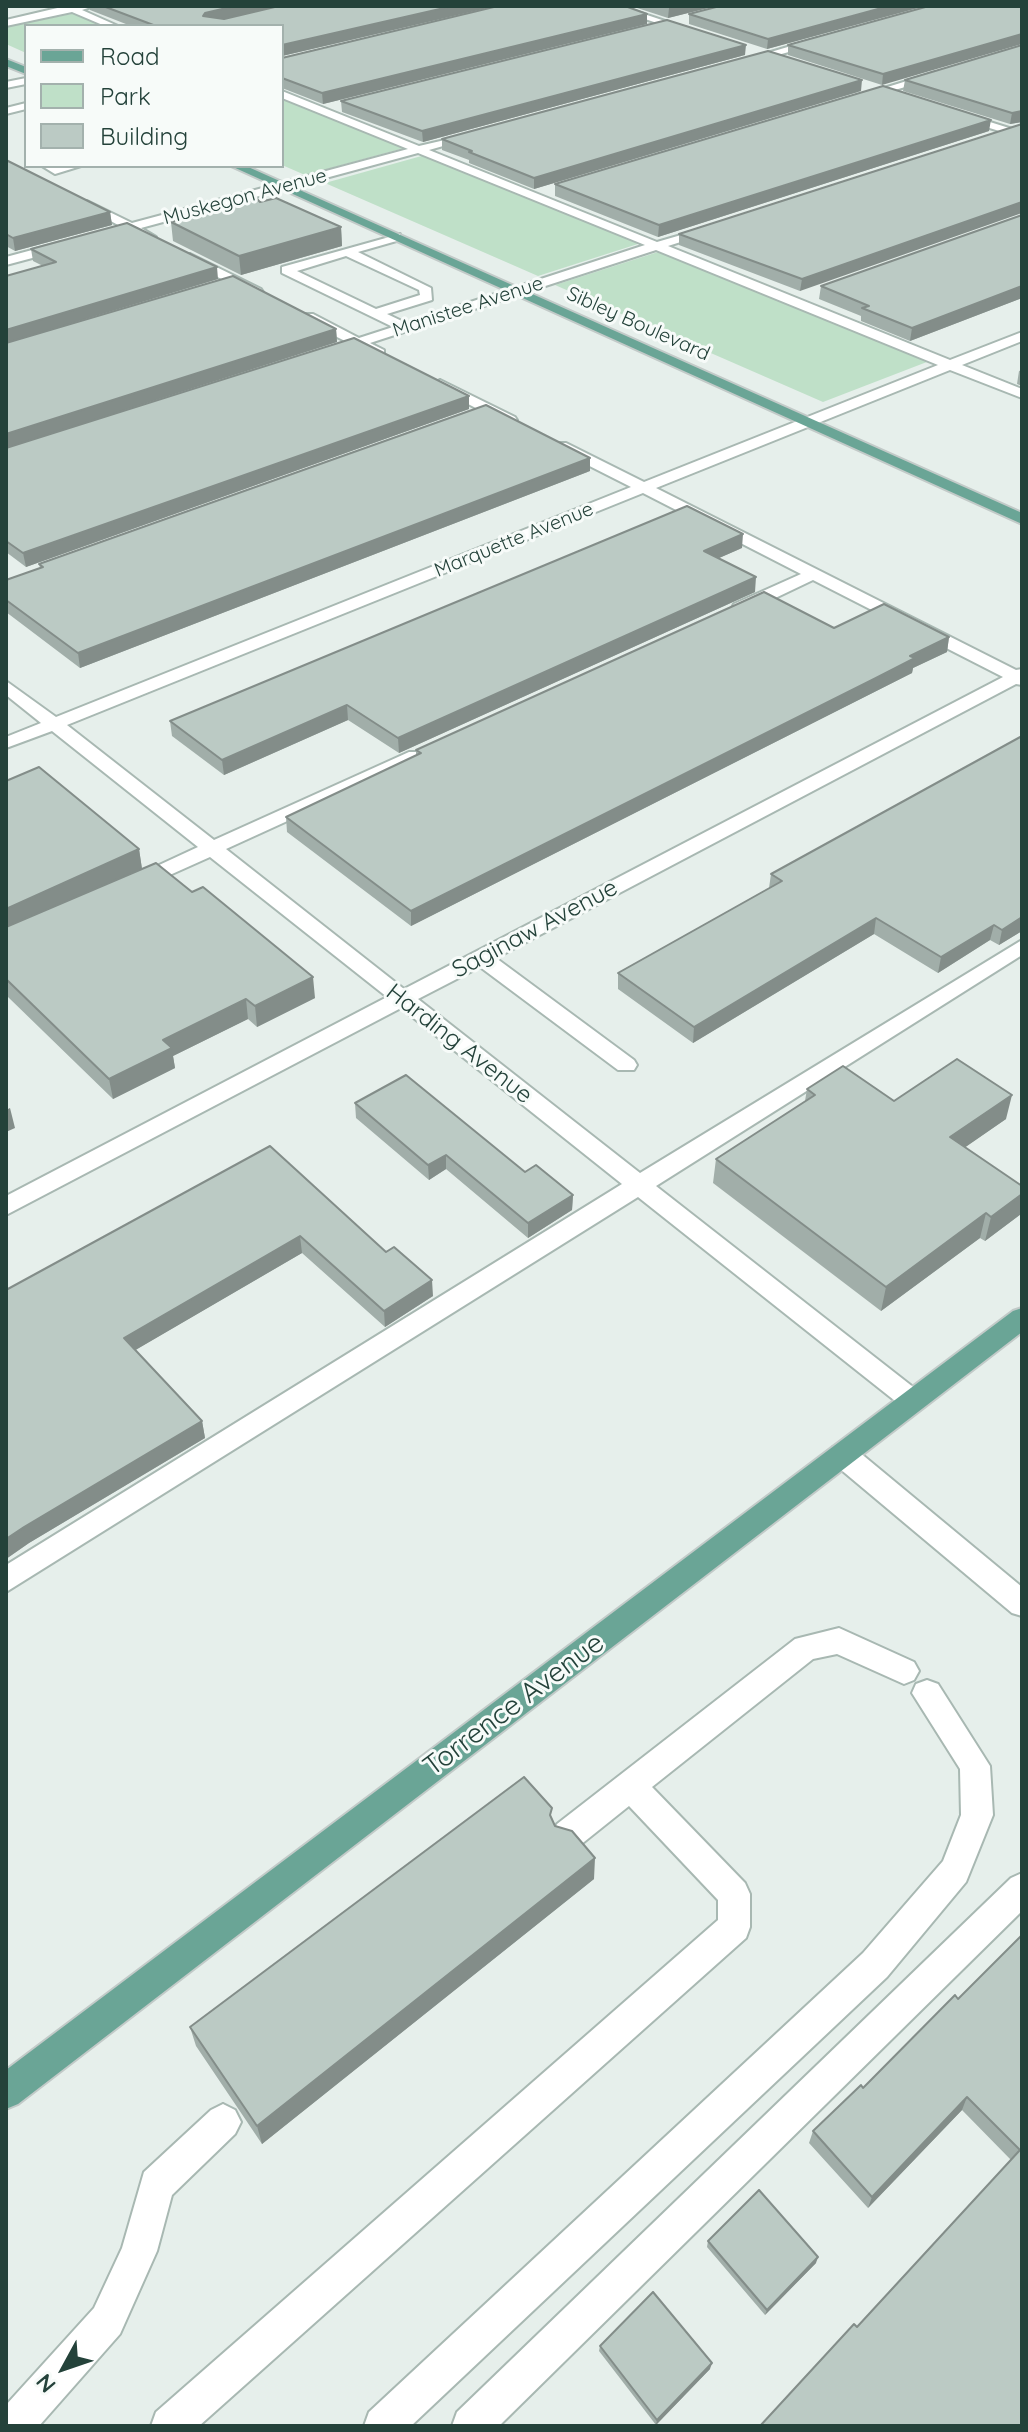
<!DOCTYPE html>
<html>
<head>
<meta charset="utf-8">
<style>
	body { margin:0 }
	#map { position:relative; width:1028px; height:2432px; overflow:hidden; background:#e6efeb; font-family:Quicksand,sans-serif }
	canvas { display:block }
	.frame { position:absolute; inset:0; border:8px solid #24423a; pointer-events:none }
	.legend { position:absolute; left:24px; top:24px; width:260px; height:144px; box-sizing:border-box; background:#f7fbf9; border:2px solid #a3b1ad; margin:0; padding:10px 14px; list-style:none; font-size:24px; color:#24423a }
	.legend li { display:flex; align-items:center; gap:16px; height:40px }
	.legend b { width:40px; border:2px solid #a3b1ad }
	.north { position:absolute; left:24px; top:2328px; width:80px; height:80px; -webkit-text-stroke:6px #f7fbf9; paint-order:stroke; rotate:230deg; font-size:22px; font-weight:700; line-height:32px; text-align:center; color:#24423a }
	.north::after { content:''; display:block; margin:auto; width:28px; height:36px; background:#24423a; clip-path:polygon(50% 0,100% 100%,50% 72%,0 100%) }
</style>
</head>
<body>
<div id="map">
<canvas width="1028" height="2432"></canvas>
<div class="frame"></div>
<ul class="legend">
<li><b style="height:10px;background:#6aa596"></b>Road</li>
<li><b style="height:22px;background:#bfe0c8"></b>Park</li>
<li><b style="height:22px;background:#bbcac4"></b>Building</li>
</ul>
<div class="north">N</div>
</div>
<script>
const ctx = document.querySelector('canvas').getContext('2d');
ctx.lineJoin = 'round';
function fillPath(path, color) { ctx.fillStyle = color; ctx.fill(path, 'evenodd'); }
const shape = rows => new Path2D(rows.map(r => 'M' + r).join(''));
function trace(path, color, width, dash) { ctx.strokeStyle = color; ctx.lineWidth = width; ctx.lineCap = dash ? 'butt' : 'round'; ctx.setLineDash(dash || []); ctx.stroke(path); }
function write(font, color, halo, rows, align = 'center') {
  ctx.font = font + ' Quicksand,sans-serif'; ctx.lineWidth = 6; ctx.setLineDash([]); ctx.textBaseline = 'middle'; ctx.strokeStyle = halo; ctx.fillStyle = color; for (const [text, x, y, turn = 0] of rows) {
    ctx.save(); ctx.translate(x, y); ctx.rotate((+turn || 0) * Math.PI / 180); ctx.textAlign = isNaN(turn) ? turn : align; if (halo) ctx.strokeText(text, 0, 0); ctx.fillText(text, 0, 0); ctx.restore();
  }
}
const green = shape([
	[76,13,108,26,26,26,26,53,6,44,6,27],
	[282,96,408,147,305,175,282,165],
	[425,155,641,243,538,276,325,183],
	[661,251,932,360,823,402,555,285]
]);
const minor = shape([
	[66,6,94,6,82,10,118,26,105,26,72,12,6,26,6,20,66,6],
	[606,6,620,6,698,32,690,34,606,6],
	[818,38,821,43,742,65,737,62,818,38],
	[936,72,941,75,940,77,860,100,855,97,936,72],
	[26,78,26,84,6,88,6,82,26,78],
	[282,91,419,146,475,133,475,137,429,150,657,242,712,226,712,232,668,246,950,360,1022,332,1022,341,962,365,1022,389,1022,398,950,370,656,488,1016,670,1022,669,1022,685,1016,684,496,958,634,1060,637,1065,634,1070,618,1070,480,967,418,999,640,1173,1022,940,1022,955,656,1186,922,1394,926,1401,922,1408,913,1411,904,1408,638,1197,6,1592,6,1565,622,1184,401,1008,6,1215,6,1196,387,997,210,857,143,887,129,887,126,883,129,879,198,847,52,731,6,748,6,737,41,723,6,695,6,681,56,717,631,487,556,449,556,443,566,443,644,482,938,365,656,250,370,343,384,350,384,356,374,356,357,347,346,348,347,342,303,320,303,314,313,314,359,338,393,327,282,273,282,267,400,234,400,240,358,252,431,288,432,300,387,314,406,323,645,245,418,153,141,228,156,237,150,241,129,231,120,232,120,226,77,203,87,201,132,223,408,149,282,98,282,91],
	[346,256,419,290,420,295,376,309,297,271,346,256],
	[643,493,801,574,734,604,732,608,734,612,746,612,813,580,1003,677,404,989,226,849,421,760,424,756,421,752,409,752,214,840,67,725,643,493],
	[26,103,26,109,6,114,6,108,26,103],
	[961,113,1022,132,1022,138,957,118,956,116,961,113],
	[42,166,57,167,81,166,55,174,42,166],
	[62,242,68,246,66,249,6,265,6,257,62,242],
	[190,254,261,289,263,292,253,295,186,261,184,258,190,254],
	[440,380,515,417,517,420,515,423,505,423,435,387,433,384,440,380],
	[843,1444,853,1447,1022,1587,1022,1616,1012,1613,833,1463,830,1455,833,1447,843,1444],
	[839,1628,914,1662,919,1671,914,1680,904,1684,837,1654,813,1659,652,1787,745,1883,750,1894,750,1927,746,1938,199,2426,151,2426,156,2412,718,1920,718,1900,629,1806,579,1846,568,1850,557,1846,552,1835,557,1824,795,1639,839,1628],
	[927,1680,938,1684,990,1766,993,1815,966,1882,887,1977,411,2426,364,2426,369,2412,863,1953,943,1861,961,1815,960,1769,912,1693,916,1684,927,1680],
	[1022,1873,1022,1911,499,2426,452,2426,457,2412,1011,1878,1022,1873],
	[223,2104,235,2110,241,2122,235,2134,172,2195,157,2251,120,2334,39,2426,6,2426,6,2405,94,2308,122,2248,144,2172,211,2110,223,2104]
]);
const major = shape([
	[6,59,26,67,26,74,6,66,6,59],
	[231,166,246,166,1022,513,1022,524,231,166],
	[1022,1308,1022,1332,18,2104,6,2109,6,2070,1013,1311,1022,1308]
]);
const wall = shape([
	[90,6,496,6,282,56,282,26,131,26,90,10],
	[631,6,716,6,668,18],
	[925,6,767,49,689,24,689,14],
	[929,6,882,85,788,55,788,45],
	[647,14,647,24,323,104,282,88,282,58],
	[1022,45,1022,122,1010,124,903,91,905,80],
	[745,55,423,142,342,112,341,101],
	[861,91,534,189,469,163,469,160,442,150,442,139],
	[1020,126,800,291,679,245,679,234],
	[989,131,658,237,555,196,555,184],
	[6,160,110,212,112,225,15,251,6,246],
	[1022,215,1022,298,910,341,861,321,861,316,819,299,821,286],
	[171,222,341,227,342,246,241,275,173,241],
	[31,249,218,279,35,334,336,329,337,342,9,447,469,396,469,409,26,567,6,552,6,276,43,266,33,261],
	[1022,370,1022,386,1017,384,1019,371],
	[590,471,80,668,6,612,6,580,40,568,39,564],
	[742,548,719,558,755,592,399,753,348,720,224,775,172,736,170,721],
	[834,628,949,637,947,652,913,668,912,673,411,926,287,832,286,817,416,755,416,750],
	[1022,736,1022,931,999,945,990,940,938,973,874,934,693,1043,618,989,618,973,769,888,771,874],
	[6,781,139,849,142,869,315,998,257,1027,248,1019,173,1056,175,1068,113,1099,8,997,6,998],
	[807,1089,894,1101,1006,1119,965,1147,1021,1214,985,1241,980,1238,881,1311,713,1183,716,1159,805,1101],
	[355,1103,525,1172,573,1195,572,1210,528,1238,446,1169,429,1180,356,1118],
	[270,1146,433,1296,385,1327,302,1253,135,1350,202,1421,205,1438,29,1543,6,1559,6,1290],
	[552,1818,555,1826,594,1879,262,2144,196,2046,190,2027],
	[1022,1935,1022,2426,857,2327,1011,2160,962,2110,868,2208,809,2143,813,2131,863,2088,958,1999],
	[708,2241,816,2263,765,2315,707,2247],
	[600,2346,710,2369,656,2425,599,2351]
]);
const shadedWall = shape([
	[235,6,277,6,204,26,203,16,205,13],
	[453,6,496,6,282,56,282,45],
	[677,6,716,6,668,18,669,8],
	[889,6,925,6,767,49,768,39],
	[647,14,647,24,323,104,322,93],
	[1022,34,1022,44,882,85,883,74],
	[746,45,745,55,423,142,422,131],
	[862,80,861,91,534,189,534,178],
	[1022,111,1022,122,1010,124,1012,113],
	[991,120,989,131,658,237,659,225],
	[1022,202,1022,213,800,291,802,279],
	[110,212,112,225,15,251,13,238],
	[341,227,342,246,241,275,239,256],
	[217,267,218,279,6,343,6,330],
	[1022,286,1022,298,910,341,912,328],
	[336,329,337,342,6,448,6,434],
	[469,396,469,409,26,567,23,553],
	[590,458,590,471,80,668,78,653],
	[743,534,742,548,703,565,704,551],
	[756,577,755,592,399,753,398,738],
	[949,637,947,652,913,668,912,673,411,926,411,911],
	[347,705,348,720,224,775,222,760],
	[139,849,142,869,6,931,6,909],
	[1022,917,1022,931,999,945,1002,930],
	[876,918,874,934,693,1043,694,1027],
	[994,925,990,940,938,973,941,957],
	[313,977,315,998,257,1027,255,1006],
	[246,999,248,1019,173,1056,175,1068,113,1099,109,1079,163,1040],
	[1012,1095,1006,1119,944,1162,950,1137],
	[10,1108,15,1128,6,1132,6,1110],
	[446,1155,446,1169,429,1180,428,1165],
	[1022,1194,1021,1214,985,1241,991,1217],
	[573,1195,572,1210,528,1238,528,1223],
	[986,1213,980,1238,881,1311,886,1287],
	[300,1236,302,1253,127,1355,124,1338],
	[432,1280,433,1296,385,1327,384,1311],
	[202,1421,205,1438,29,1543,6,1559,6,1539,24,1527],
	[595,1858,594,1879,262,2144,257,2126],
	[967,2097,962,2110,868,2208,872,2197],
	[818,2257,816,2263,765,2315,767,2310],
	[712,2363,710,2369,656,2425,657,2420]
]);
const building = shape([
	[103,6,235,6,205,13,203,16,224,19,279,6,453,6,282,45,282,26,156,26,103,6],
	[498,6,625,6,647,14,322,93,282,78,282,58,498,6],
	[720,6,889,6,768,39,689,14,720,6],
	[929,6,1022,6,1022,34,883,74,788,45,929,6],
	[667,20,746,45,422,131,341,101,667,20],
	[1022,45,1022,111,1012,113,905,80,1022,45],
	[768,51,862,80,534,178,469,152,472,151,442,139,768,51],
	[883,86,991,120,659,225,555,184,883,86],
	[1022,124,1022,202,802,279,679,234,1022,124],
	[6,160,110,212,13,238,6,234,6,160],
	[276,198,341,227,239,256,171,222,257,199,260,202,276,198],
	[1022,215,1022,286,912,328,862,308,869,306,821,286,1022,215],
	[127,223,217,267,6,330,6,276,56,262,31,249,127,223],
	[233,276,336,329,6,434,6,343,233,276],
	[354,338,469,396,23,553,6,541,6,448,354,338],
	[486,405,590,458,78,653,6,600,6,580,43,567,39,564,486,405],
	[687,506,743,534,704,551,756,577,398,738,347,705,222,760,170,721,687,506],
	[764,592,834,628,884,604,949,637,910,656,915,658,874,679,411,911,286,817,421,753,416,750,764,592],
	[1022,736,1022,917,1002,930,994,925,941,957,876,918,694,1027,618,973,782,881,771,874,1022,736],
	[39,767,139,849,6,909,6,781,39,767],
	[156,863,192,892,203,887,313,977,255,1006,246,999,163,1040,172,1048,109,1079,6,979,6,927,156,863],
	[957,1059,1012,1095,950,1137,1022,1186,1022,1194,991,1217,986,1213,886,1287,716,1159,815,1095,807,1089,843,1066,894,1101,957,1059],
	[406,1075,525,1172,536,1165,573,1195,528,1223,446,1155,428,1165,355,1103,406,1075],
	[270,1146,386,1252,394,1247,432,1280,384,1311,300,1236,124,1338,202,1421,24,1527,6,1539,6,1290,270,1146],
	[524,1777,552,1808,550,1815,555,1826,572,1831,595,1858,257,2126,190,2027,524,1777],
	[1022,1935,1022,2426,760,2426,854,2324,857,2327,1020,2150,967,2097,872,2197,813,2131,861,2085,863,2088,955,1995,958,1999,1022,1935],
	[759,2190,818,2257,767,2310,708,2241,759,2190],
	[653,2292,712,2363,657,2420,600,2346,653,2292]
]);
const farStreetnames = [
	["Muskegon Avenue",245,197,-15],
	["Manistee Avenue",468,307,-18],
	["Sibley Boulevard",638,324,24],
	["Marquette Avenue",514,540,-22]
];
const streetNames = [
	["Saginaw Avenue",535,929,-28],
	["Harding Avenue",459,1044,38]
];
const nearStreetnames = [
	["Torrence Avenue",514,1705,-37]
];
fillPath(green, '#bfe0c8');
trace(minor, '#a8b8b2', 4);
trace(major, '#c2cac8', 4);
fillPath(minor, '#fff');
fillPath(major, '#6aa596');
fillPath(wall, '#a1aea9');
fillPath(shadedWall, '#838d89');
fillPath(building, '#bbcac4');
trace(building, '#838d89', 2);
write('20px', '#24423a', '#f7fbf9', farStreetnames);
write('24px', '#24423a', '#f7fbf9', streetNames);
write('28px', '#24423a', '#f7fbf9', nearStreetnames);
</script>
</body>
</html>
